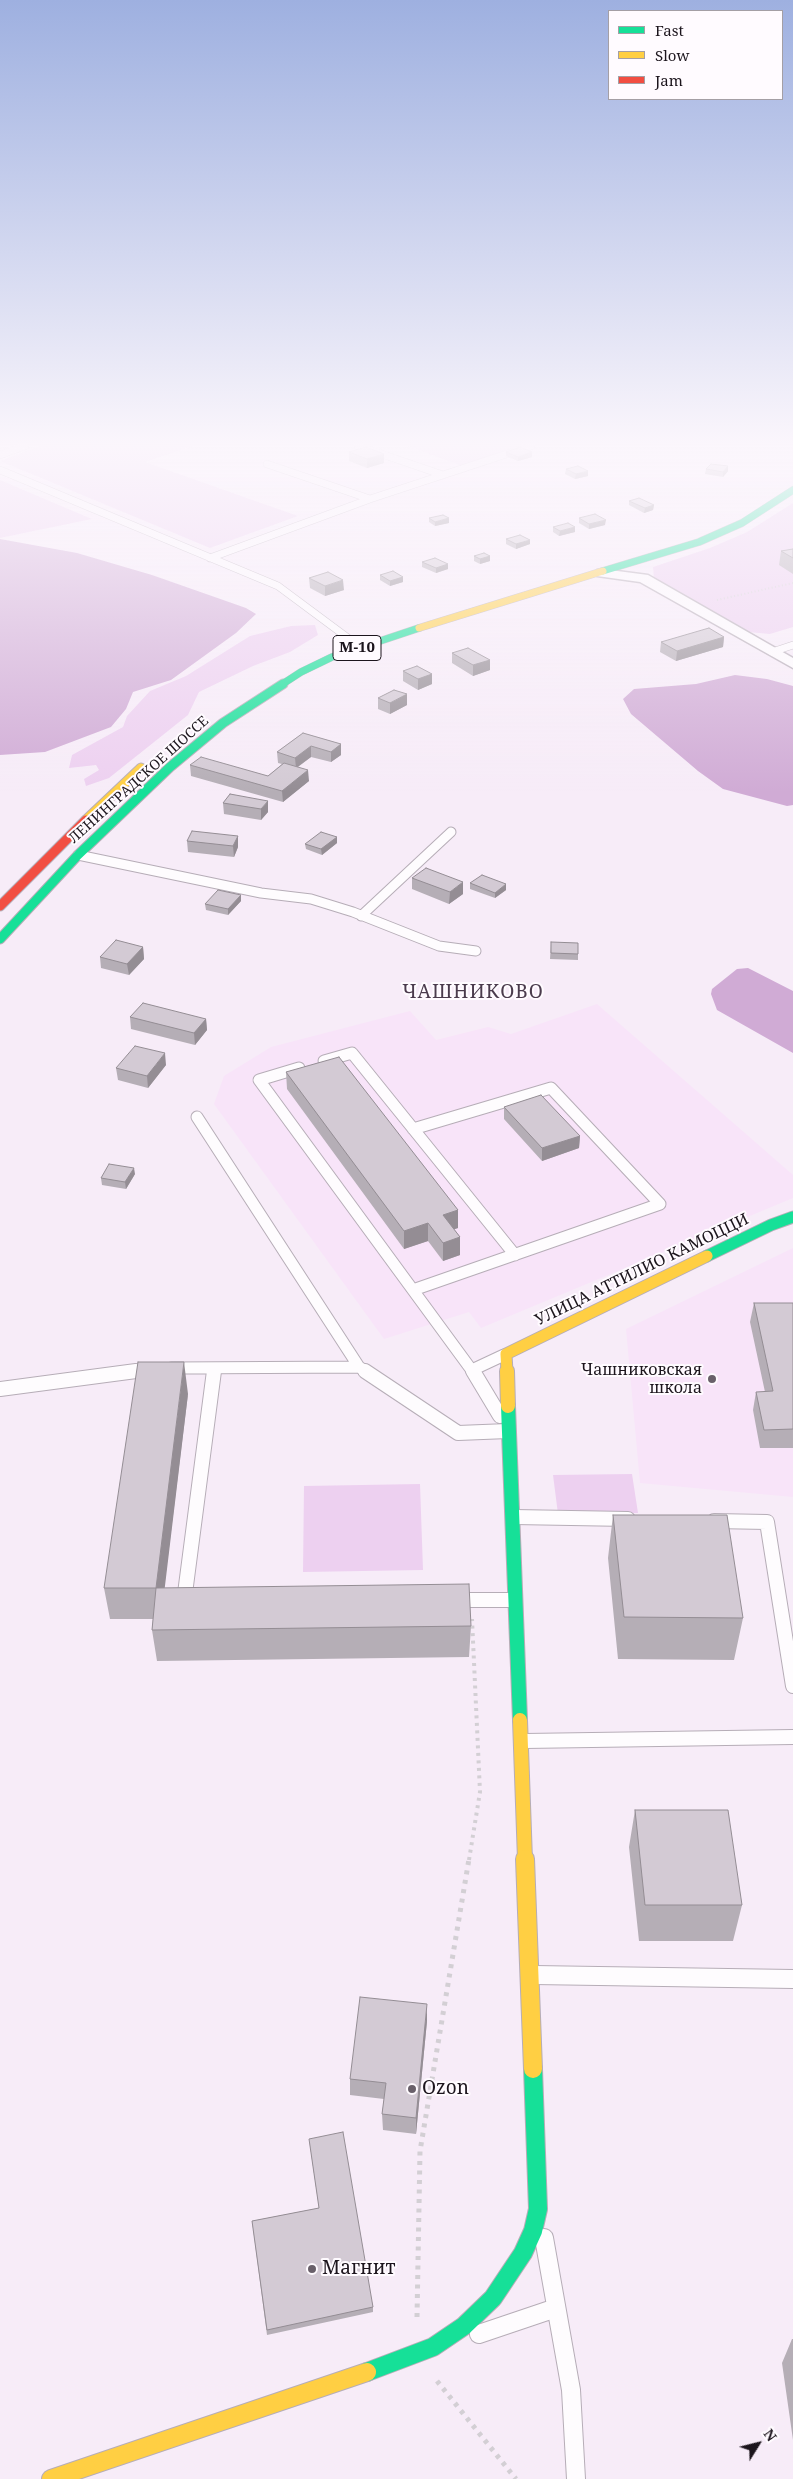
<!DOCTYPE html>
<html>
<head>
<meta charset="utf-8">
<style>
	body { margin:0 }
	#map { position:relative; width:793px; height:2479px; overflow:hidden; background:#f7ecf8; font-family:"Noto Serif",serif }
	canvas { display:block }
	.legend { position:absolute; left:608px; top:10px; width:175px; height:90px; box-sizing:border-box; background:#fffbff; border:1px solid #a49fa5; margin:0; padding:6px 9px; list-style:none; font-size:15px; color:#1c151d }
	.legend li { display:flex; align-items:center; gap:10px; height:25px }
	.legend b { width:25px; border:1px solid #a49fa5 }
	.north { position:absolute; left:733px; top:2419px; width:50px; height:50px; -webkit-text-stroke:4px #fffbff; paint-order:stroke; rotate:54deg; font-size:14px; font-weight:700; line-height:20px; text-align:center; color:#1c151d }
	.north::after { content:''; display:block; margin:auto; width:18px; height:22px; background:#1c151d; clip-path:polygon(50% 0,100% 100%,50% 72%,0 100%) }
</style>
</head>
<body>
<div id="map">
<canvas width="793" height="2479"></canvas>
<ul class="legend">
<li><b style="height:6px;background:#16e098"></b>Fast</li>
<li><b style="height:6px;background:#ffcf43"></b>Slow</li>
<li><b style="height:6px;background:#f24e42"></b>Jam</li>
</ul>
<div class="north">N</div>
</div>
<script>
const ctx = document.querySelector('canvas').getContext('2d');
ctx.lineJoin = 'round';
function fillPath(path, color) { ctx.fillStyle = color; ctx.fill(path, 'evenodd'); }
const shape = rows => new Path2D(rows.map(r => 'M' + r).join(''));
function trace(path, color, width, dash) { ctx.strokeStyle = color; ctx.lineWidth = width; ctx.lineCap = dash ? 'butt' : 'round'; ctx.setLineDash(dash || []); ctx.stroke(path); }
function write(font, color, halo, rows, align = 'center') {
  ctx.font = font + ' "Noto Serif",serif'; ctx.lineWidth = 4; ctx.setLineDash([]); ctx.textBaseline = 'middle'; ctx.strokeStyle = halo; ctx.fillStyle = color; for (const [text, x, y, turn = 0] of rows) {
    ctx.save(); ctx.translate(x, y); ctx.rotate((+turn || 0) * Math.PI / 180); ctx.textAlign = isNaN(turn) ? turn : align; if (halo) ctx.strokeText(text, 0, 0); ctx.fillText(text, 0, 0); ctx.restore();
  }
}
const built = shape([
	[597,1004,793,1175,793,1198,481,1328,469,1312,384,1339,214,1104,224,1076,271,1047,410,1011,436,1040,488,1027,511,1034],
	[793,1248,793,1497,640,1483,626,1329]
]);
const green = shape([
	[40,446,192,446,145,462,298,516,210,548,0,461],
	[408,446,526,446,462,466],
	[0,480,92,519,0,538],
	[793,503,793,627,770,634,748,632,654,579,653,567,710,548,747,532],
	[315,625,318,635,290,652,253,666,199,692,188,715,109,778,86,786,84,779,99,770,96,765,69,768,72,755,123,727,127,716,150,691,186,676,250,636,291,626],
	[632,1474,638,1513,558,1514,553,1475],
	[420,1484,423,1570,303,1572,304,1486]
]);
const water = shape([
	[0,539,77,553,152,575,246,608,256,614,236,633,171,680,133,692,126,709,111,727,45,752,0,755],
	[735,675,767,679,793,686,793,805,787,806,723,789,698,771,631,714,623,699,634,689,696,684],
	[748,968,793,991,793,1053,717,1010,711,994,712,989,737,969]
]);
const pathFar2 = shape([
	[717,600,793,583]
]);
const pathFar1 = shape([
	[469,1860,480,1792,472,1619]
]);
const path = shape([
	[417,2317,420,2151,469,1859],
	[437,2381,516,2479]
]);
const laneFar4 = shape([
	[358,446,443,475],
	[0,455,25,446],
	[267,464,370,499],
	[0,470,278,586,348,638],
	[210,558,370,499,531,446],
	[772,652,793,645]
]);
const laneFar3 = shape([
	[78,855,261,893,311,899,353,912,439,946,476,951],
	[361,916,451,832]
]);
const laneFar2 = shape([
	[324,1061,352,1053,515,1255],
	[299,1068,259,1080,473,1372],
	[197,1117,359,1367,367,1372],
	[413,1129,551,1088,660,1204,413,1290],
	[171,1368,359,1367],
	[472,1370,504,1355],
	[126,1372,152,1369],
	[213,1372,214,1368]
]);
const laneFar1 = shape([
	[365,1371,458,1433,508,1431],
	[473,1371,500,1416],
	[0,1389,136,1371],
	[514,1517,628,1519],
	[714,1521,767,1522,793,1686],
	[455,1600,511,1600],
	[184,1601,214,1371],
	[525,1741,793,1737]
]);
const lane = shape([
	[534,1975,793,1979],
	[544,2238,571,2390,576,2479],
	[479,2334,556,2308]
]);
const street = shape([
	[602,569,648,575,793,658,793,668,640,582,597,576,595,573,597,570,602,569]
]);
const fastFar4 = shape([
	[603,571,699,542,742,523,793,490],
	[281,685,301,672,332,657,419,628]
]);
const fastFar3 = shape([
	[0,939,78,855,170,767,223,723,283,684]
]);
const fastFar2 = shape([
	[707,1256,771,1225,793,1217]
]);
const fastFar1 = shape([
	[508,1406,520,1720]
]);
const fast = shape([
	[367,2372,433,2347,464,2326,493,2298,523,2253,533,2231,538,2209,533,2069]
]);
const slowFar4 = shape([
	[419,628,603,571]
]);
const slowFar3 = shape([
	[86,820,141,768]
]);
const slowFar2 = shape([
	[507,1372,506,1354,707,1256]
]);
const slowFar1 = shape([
	[507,1371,508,1406],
	[520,1720,525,1860]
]);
const slow = shape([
	[525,1859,533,2069],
	[51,2479,367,2372]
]);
const jam = shape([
	[0,906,86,820]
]);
const wall = shape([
	[349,452,384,454,384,463,367,468,349,461],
	[506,452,532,457,518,461,506,456],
	[566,469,588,476,575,479,565,474],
	[706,469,728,471,723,477,705,474],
	[629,501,654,505,653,510,644,513,629,505],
	[429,518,449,523,435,526,429,522],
	[579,518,605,525,589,529,579,523],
	[553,527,575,532,559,536,553,532],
	[506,539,530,544,516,549,506,544],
	[793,549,793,574,779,565,781,551],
	[474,556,490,556,490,561,480,564,474,561],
	[422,562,448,564,448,569,436,573,422,567],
	[380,575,403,577,403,582,390,586,380,580],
	[309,578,344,590,325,596,310,588],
	[724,637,723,647,676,661,660,652,661,642],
	[452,653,490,660,490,670,473,676,452,663],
	[403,671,432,674,432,684,418,690,403,681],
	[378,698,407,705,390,714,378,709],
	[303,733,341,744,341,755,331,762,311,757,298,767,309,781,283,802,191,776,190,765,268,776,282,764,278,763,277,752],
	[230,794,268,812,261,820,224,814,223,803],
	[238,836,238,847,234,857,188,852,187,841],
	[337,837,337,843,322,855,306,849,305,844],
	[412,878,463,894,449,904,412,889],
	[470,883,506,890,495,898,470,889],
	[241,895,241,901,228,915,206,910,205,904],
	[551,942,578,954,578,960,550,959],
	[143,947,144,959,129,975,101,968,100,957],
	[130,1017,206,1019,207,1030,195,1045,131,1029],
	[166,1065,148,1088,118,1080,116,1068],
	[286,1072,458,1210,458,1228,454,1229,460,1237,460,1255,443,1261,428,1241,404,1249,287,1089],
	[504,1107,580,1136,579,1148,542,1161,504,1119],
	[135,1174,126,1189,102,1185,101,1178],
	[754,1303,793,1303,793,1448,760,1448,753,1410,756,1392,765,1392,750,1322],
	[188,1394,164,1588,471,1626,469,1657,157,1661,152,1630,153,1619,110,1619,104,1588],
	[613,1515,743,1618,734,1660,618,1659,608,1558],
	[635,1810,742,1905,733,1941,639,1941,629,1847],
	[427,2021,416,2134,383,2130,382,2114,384,2099,350,2095,350,2079],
	[309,2139,373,2307,373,2312,267,2335,252,2221,319,2208],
	[792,2339,793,2339,793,2440,782,2363]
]);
const shadedWall = shape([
	[532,452,532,457,518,461,518,457],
	[384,454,384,463,367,468,367,459],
	[728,466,728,471,723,477,723,472],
	[588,471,588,476,575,479,576,474],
	[654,505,653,510,644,513,645,508],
	[449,518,449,523,435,526,435,522],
	[606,520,605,525,589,529,589,524],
	[575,527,575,532,559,536,560,531],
	[530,540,530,544,516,549,516,544],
	[490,556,490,561,480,564,480,559],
	[448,564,448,569,436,573,436,568],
	[403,577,403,582,390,586,390,581],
	[343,580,344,590,325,596,325,586],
	[724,637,723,647,676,661,677,651],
	[490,660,490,670,473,676,473,665],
	[432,674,432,684,418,690,418,679],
	[407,694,407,705,390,714,390,703],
	[341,744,341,755,331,762,331,752],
	[311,746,311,757,296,768,295,758],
	[308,770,309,781,283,802,282,791],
	[268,801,268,812,261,820,261,809],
	[238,836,238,847,234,857,233,846],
	[337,837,337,843,322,855,321,849],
	[463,882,463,894,449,904,450,892],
	[506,884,506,890,495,898,495,893],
	[241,895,241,901,228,915,228,909],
	[143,947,144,959,129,975,127,964],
	[206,1019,207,1030,195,1045,194,1033],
	[165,1053,166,1065,148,1088,147,1076],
	[580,1136,579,1148,542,1161,542,1148],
	[134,1168,135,1174,126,1189,125,1182],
	[458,1210,458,1228,443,1233,443,1215],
	[428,1223,428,1241,404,1249,404,1231],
	[460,1237,460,1255,443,1261,443,1243],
	[184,1362,188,1394,161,1619,156,1588],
	[427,2004,427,2021,416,2134,416,2118]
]);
const building = shape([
	[366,447,384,454,367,459,349,452,366,447],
	[520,447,532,452,518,457,506,452,520,447],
	[711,464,728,466,723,472,706,469,711,464],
	[578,466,588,471,576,474,566,469,578,466],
	[639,498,654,505,645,508,629,501,639,498],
	[595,514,606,520,589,524,579,518,595,514],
	[443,515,449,518,435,522,429,518,443,515],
	[568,523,575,527,560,531,553,527,568,523],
	[520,535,530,540,516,544,506,539,520,535],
	[793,549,793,558,781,551,793,549],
	[484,553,490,556,480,559,474,556,484,553],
	[435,558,448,564,436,568,422,562,435,558],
	[393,571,403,577,390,581,380,575,393,571],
	[328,572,343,580,325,586,309,578,328,572],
	[709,628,724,637,677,651,661,642,709,628],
	[468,648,490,660,473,665,452,653,468,648],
	[417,666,432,674,418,679,403,671,417,666],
	[394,690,407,694,390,703,378,698,394,690],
	[303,733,341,744,331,752,311,746,295,758,277,752,303,733],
	[201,757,268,776,284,763,308,770,282,791,190,765,201,757],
	[230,794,268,801,261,809,223,803,230,794],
	[192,831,238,836,233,846,187,841,192,831],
	[321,832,337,837,321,849,305,844,321,832],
	[426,868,463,882,450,892,412,878,426,868],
	[482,875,506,884,495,893,470,883,482,875],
	[218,890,241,895,228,909,205,904,218,890],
	[116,940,143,947,127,964,100,957,116,940],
	[551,942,578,943,578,954,551,953,551,942],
	[143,1003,206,1019,194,1033,130,1017,143,1003],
	[135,1046,165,1053,147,1076,116,1068,135,1046],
	[339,1057,458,1210,443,1215,460,1237,443,1243,428,1223,404,1231,286,1072,339,1057],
	[541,1095,580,1136,542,1148,504,1107,541,1095],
	[109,1164,134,1168,125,1182,101,1178,109,1164],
	[754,1303,793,1303,793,1429,764,1430,756,1392,773,1391,754,1303],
	[138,1362,184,1362,156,1588,104,1588,138,1362],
	[613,1515,727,1515,743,1618,624,1617,613,1515],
	[469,1584,471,1626,152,1630,156,1588,469,1584],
	[635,1810,728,1810,742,1905,645,1905,635,1810],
	[360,1997,427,2004,416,2118,382,2114,386,2083,350,2079,360,1997],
	[343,2132,373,2307,267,2330,252,2221,319,2208,309,2139,343,2132]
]);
const markers = [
	[712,1379,5,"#69606a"],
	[412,2089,5,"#69606a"],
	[312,2269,5,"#69606a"]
];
const farStreetnames = [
	["ЛЕНИНГРАДСКОЕ ШОССЕ",139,780,-42]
];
const shields = [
	[357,648,48]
];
const shieldNames = [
	["М-10",357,648]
];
const streetNames = [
	["УЛИЦА АТТИЛИО КАМОЦЦИ",642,1270,-26]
];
const poiNames = [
	["Чашниковская",702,1370],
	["школа",702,1388]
];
const quarterNames = [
	["ЧАШНИКОВО",473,993]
];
const nearPoinames = [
	["Ozon",422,2089],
	["Магнит",322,2269]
];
fillPath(built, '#f8e4f9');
fillPath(green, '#edd0f0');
fillPath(water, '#d0abd5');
trace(laneFar4, '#b6adb7', 8);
trace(laneFar3, '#b6adb7', 11);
trace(laneFar2, '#b6adb7', 13);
trace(laneFar1, '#b6adb7', 16);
trace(lane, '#b6adb7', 20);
trace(street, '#b6adb7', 3);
trace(fastFar4, '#b6adb7', 8);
trace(fastFar3, '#b6adb7', 11);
trace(fastFar2, '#b6adb7', 13);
trace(fastFar1, '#b6adb7', 16);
trace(fast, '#b6adb7', 20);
trace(slowFar4, '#b6adb7', 8);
trace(slowFar3, '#b6adb7', 11);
trace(slowFar2, '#b6adb7', 13);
trace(slowFar1, '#b6adb7', 16);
trace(slow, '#b6adb7', 20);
trace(jam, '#b6adb7', 11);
trace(pathFar2, '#d3cfd4', 2, [1, 2.5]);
trace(pathFar1, '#d3cfd4', 4, [3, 4.5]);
trace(path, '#d3cfd4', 5, [4, 5.5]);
trace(laneFar4, '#fefcfe', 7);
trace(laneFar3, '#fefcfe', 9);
trace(laneFar2, '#fefcfe', 11);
trace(laneFar1, '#fefcfe', 14);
trace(lane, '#fefcfe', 18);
fillPath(street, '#fefcfe');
trace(fastFar4, '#16e098', 7);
trace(fastFar3, '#16e098', 9);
trace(fastFar2, '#16e098', 11);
trace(fastFar1, '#16e098', 14);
trace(fast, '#16e098', 18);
trace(slowFar4, '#ffcf43', 7);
trace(slowFar3, '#ffcf43', 9);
trace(slowFar2, '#ffcf43', 11);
trace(slowFar1, '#ffcf43', 14);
trace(slow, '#ffcf43', 18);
trace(jam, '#f24e42', 9);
fillPath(wall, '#b5aeb6');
fillPath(shadedWall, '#948d94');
fillPath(building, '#d3cad4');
trace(building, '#948d94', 1);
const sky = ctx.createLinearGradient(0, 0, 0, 793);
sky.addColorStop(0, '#9eb0e0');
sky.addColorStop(0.56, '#fbf6fc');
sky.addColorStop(1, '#fbf6fc00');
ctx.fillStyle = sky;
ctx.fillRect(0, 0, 793, 793);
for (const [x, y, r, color] of markers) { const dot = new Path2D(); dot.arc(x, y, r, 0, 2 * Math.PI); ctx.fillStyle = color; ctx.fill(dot); trace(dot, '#fffbff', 2); }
write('14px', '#1c151d', '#fffbff', farStreetnames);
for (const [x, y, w] of shields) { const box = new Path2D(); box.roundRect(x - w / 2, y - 12.5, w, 25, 4); ctx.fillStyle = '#fffbff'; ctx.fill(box); trace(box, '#1c151d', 1); }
write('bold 15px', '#1c151d', null, shieldNames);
write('16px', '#1c151d', '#fffbff', streetNames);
write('16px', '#1c151d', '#fffbff', poiNames, 'right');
ctx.letterSpacing = '1px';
write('19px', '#4b3b4d', '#fffbff', quarterNames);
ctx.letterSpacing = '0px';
write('19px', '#1c151d', '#fffbff', nearPoinames, 'left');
</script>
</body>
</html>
